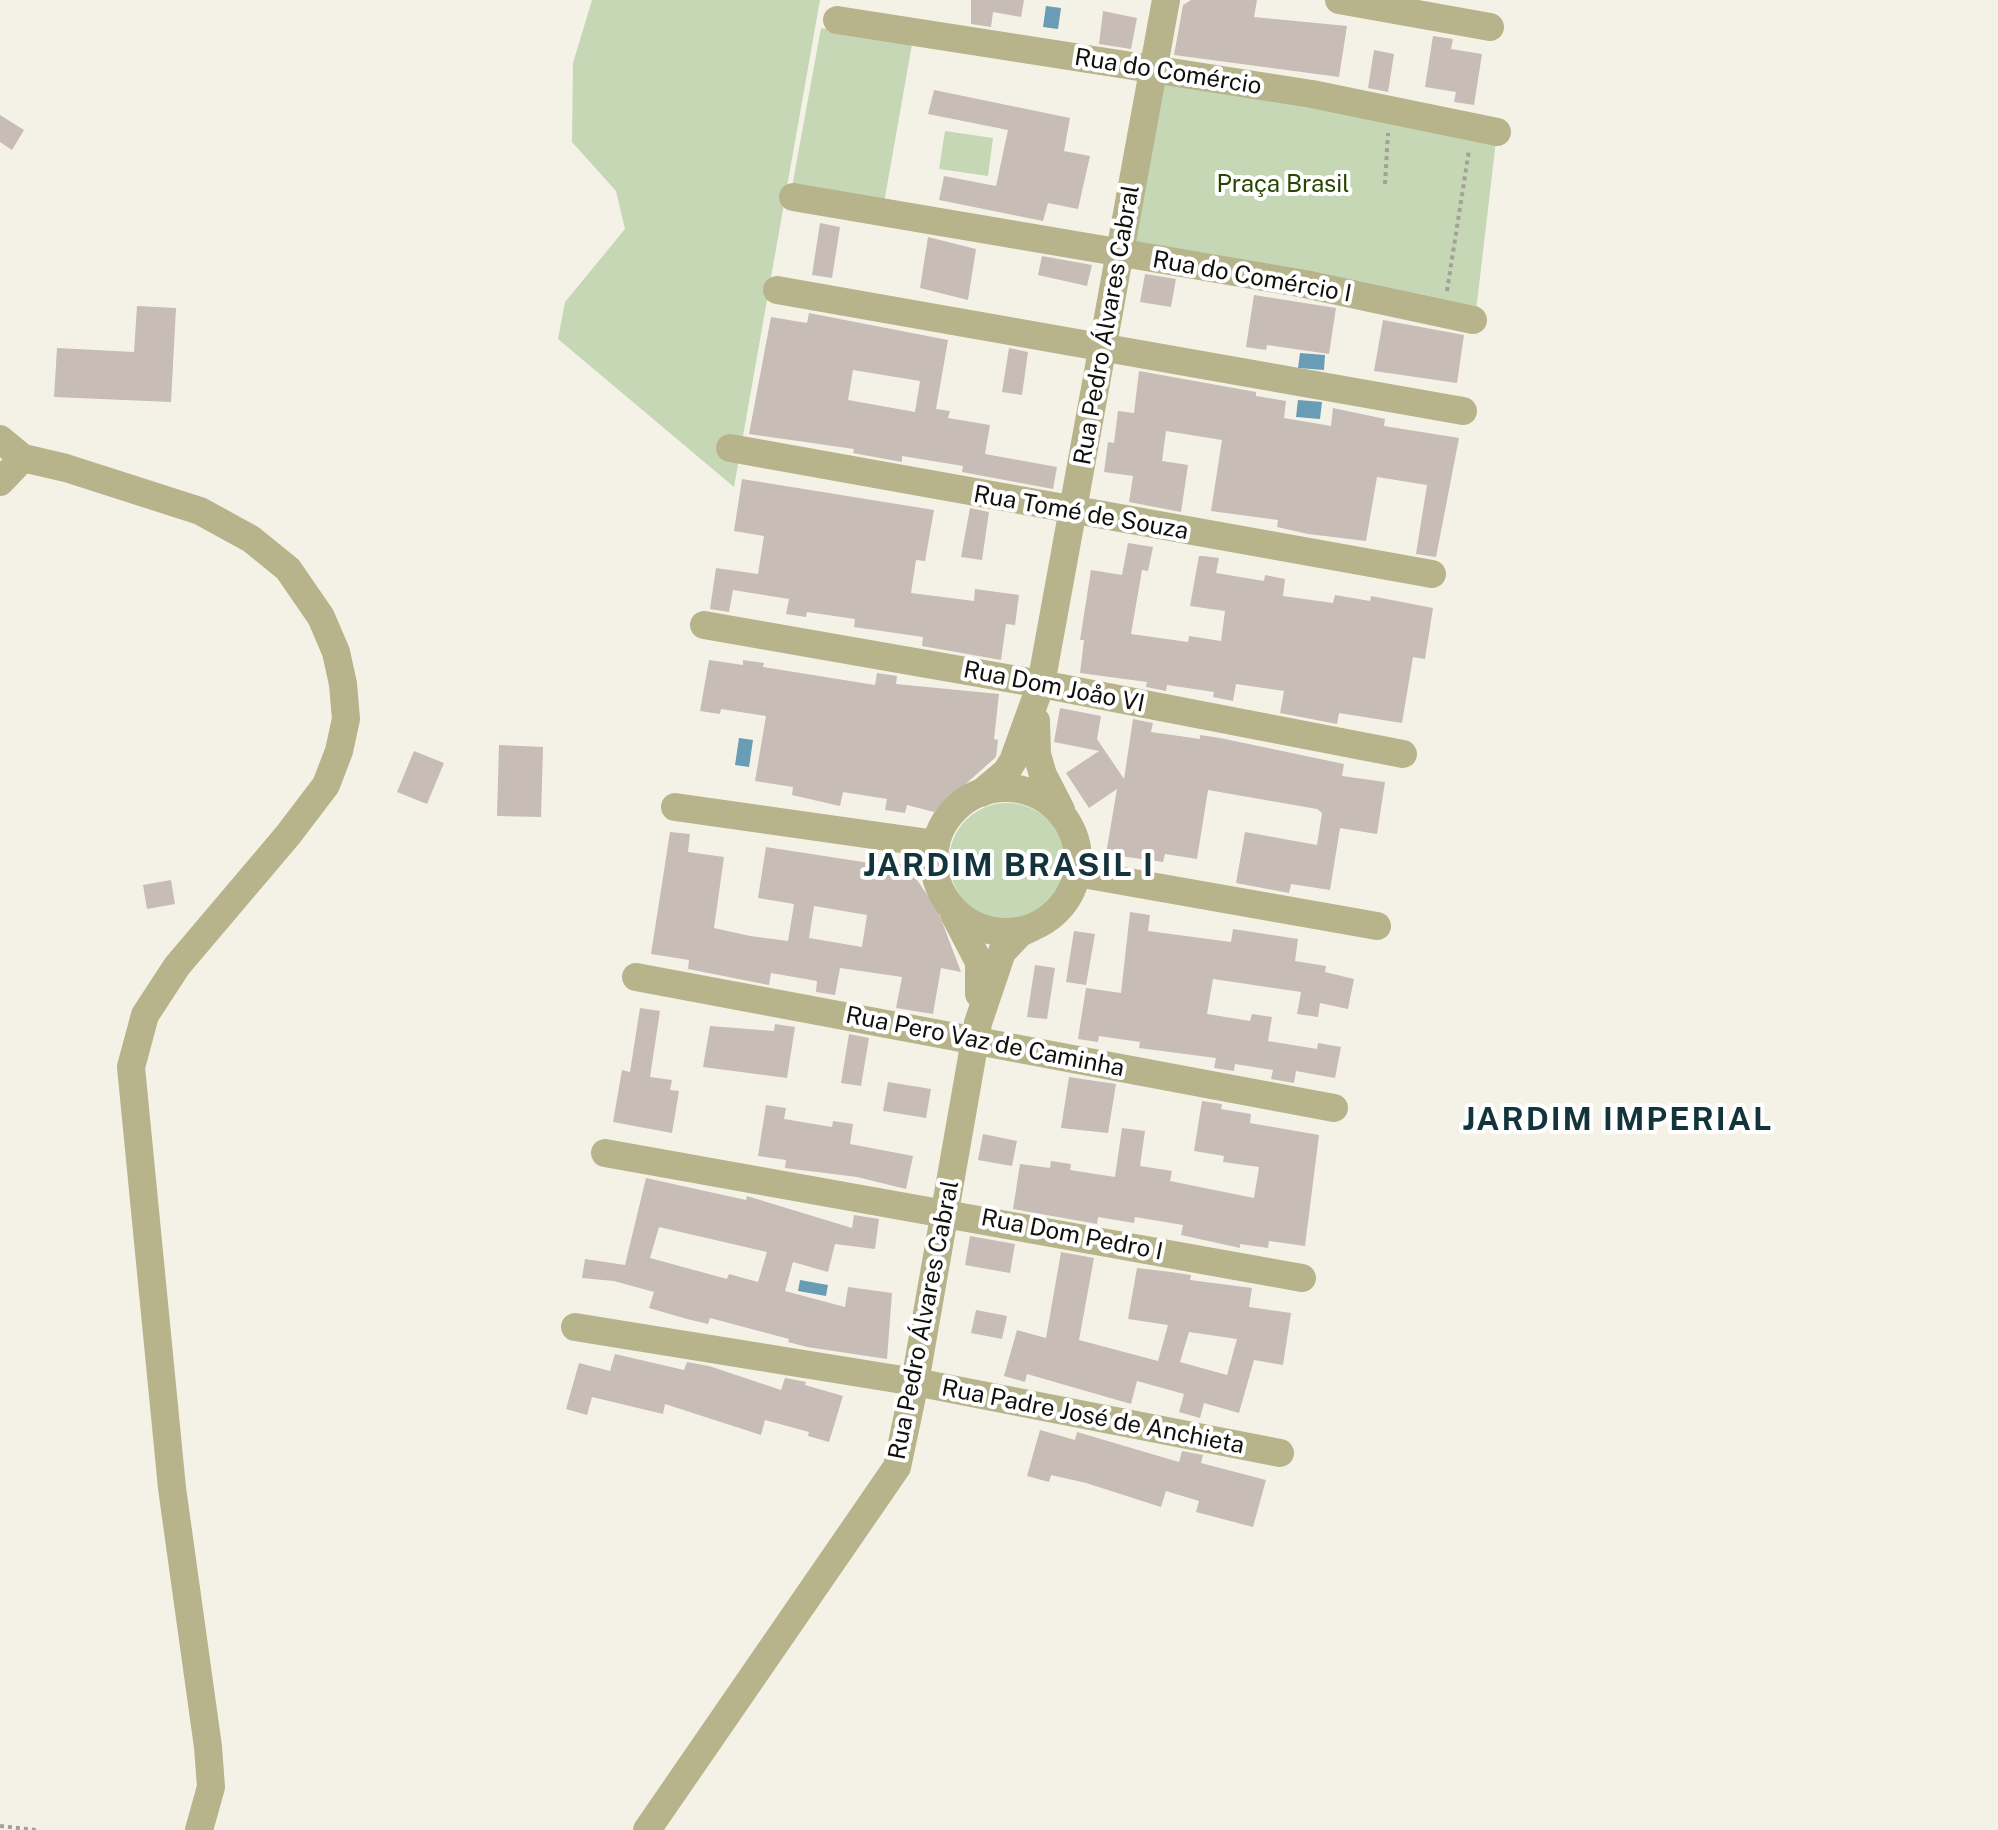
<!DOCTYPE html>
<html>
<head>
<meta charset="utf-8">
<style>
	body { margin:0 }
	canvas { display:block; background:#f4f2e6 }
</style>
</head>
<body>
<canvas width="1998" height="1830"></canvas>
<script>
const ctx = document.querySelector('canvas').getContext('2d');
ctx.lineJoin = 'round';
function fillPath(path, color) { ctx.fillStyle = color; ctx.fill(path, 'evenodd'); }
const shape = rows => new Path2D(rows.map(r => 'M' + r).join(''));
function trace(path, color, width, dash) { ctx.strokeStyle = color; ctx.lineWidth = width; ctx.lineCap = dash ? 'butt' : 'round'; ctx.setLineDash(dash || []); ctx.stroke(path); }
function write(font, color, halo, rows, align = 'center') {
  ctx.font = font + ' "Public Sans",sans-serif'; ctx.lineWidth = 8; ctx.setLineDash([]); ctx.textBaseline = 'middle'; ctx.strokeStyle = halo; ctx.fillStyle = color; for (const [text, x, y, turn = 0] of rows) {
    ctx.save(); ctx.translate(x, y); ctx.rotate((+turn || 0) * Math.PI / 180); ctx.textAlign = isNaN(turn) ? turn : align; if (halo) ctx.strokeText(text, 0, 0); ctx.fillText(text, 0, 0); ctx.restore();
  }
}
const green = shape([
	[592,0,820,0,734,487,558,339,565,302,625,229,616,191,572,142,573,63],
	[821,28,912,44,884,203,792,187],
	[1160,75,1496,141,1476,311,1132,250],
	[945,131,993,138,988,176,939,169],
	'949 861a58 58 0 1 1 116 0a58 58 0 1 1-116 0Z'
]);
const water = shape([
	[1046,6,1061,8,1058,29,1043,27],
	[1300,353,1325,355,1324,370,1298,368],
	[1298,400,1322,402,1320,419,1296,417],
	[739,738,753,740,749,767,735,765],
	[800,1280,828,1285,826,1296,798,1291]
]);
const building = shape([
	[971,0,1024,0,1021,17,993,12,991,27,971,24],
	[1191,0,1257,0,1254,17,1347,26,1339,77,1174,55,1183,5],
	[1103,11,1137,18,1131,49,1099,44],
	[1433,36,1453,39,1451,49,1482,54,1474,105,1454,102,1456,92,1425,87],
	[1374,50,1394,54,1388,92,1368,88],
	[934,90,1070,118,1064,151,1090,156,1078,209,1048,203,1043,221,939,200,944,176,996,186,1008,130,928,114],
	[0,115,24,130,12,150,0,142],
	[820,223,840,227,832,278,812,275],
	[928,237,976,249,968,300,920,288],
	[1042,256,1092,265,1087,286,1038,275],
	[1145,274,1176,279,1171,307,1140,302],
	[1254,295,1336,308,1329,354,1267,345,1266,350,1246,347],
	[137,306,176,308,171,402,54,397,57,348,134,352],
	[809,313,948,340,936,409,950,411,948,418,990,425,985,454,1057,467,1053,489,962,472,963,466,902,456,902,462,853,453,854,449,749,434,771,317,807,323],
	[853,370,920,381,915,412,848,400],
	[1383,320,1464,335,1457,383,1374,371],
	[1009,348,1028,352,1022,395,1002,392],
	[1139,371,1256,392,1256,396,1286,401,1284,418,1331,426,1333,408,1385,419,1384,426,1459,438,1436,557,1416,554,1427,485,1377,477,1366,541,1308,534,1277,527,1278,520,1211,511,1222,440,1166,431,1162,461,1188,465,1181,512,1129,502,1133,476,1104,472,1108,442,1114,443,1118,411,1134,413],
	[742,479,934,510,925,561,916,560,911,593,974,601,975,589,1019,595,1015,625,1006,624,1001,660,922,646,923,637,854,627,855,619,807,612,806,617,786,614,789,599,733,590,729,612,710,609,716,568,758,574,764,536,734,531],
	[970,508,989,512,982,560,961,557],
	[1128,543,1153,547,1148,571,1142,570,1131,634,1188,642,1189,636,1221,641,1225,611,1190,606,1199,556,1203,556,1219,558,1216,573,1264,581,1265,575,1285,579,1283,596,1333,603,1335,595,1370,601,1371,596,1433,608,1425,659,1413,657,1402,723,1339,713,1337,724,1280,713,1284,691,1236,684,1233,701,1213,697,1214,692,1167,685,1166,691,1146,687,1147,682,1080,673,1084,640,1080,640,1091,570,1122,575],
	[709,660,743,665,743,660,764,663,763,667,875,685,877,673,897,676,896,684,999,694,994,739,998,740,996,757,934,812,907,805,905,813,885,810,887,799,843,792,840,806,792,795,793,787,755,781,766,716,721,709,720,714,700,711],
	[1060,708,1101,716,1097,739,1124,779,1133,719,1153,723,1151,732,1200,739,1200,735,1220,738,1344,764,1342,776,1385,782,1377,834,1340,828,1330,890,1291,884,1289,893,1236,883,1245,832,1317,845,1322,813,1317,809,1208,790,1197,859,1165,854,1163,862,1106,854,1117,789,1089,808,1066,773,1099,751,1054,742],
	[499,745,543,747,541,817,497,816],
	[414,751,444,763,427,804,397,792],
	[670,832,690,834,688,852,724,857,714,928,750,936,788,941,794,904,758,898,766,847,876,864,876,860,907,865,938,911,961,972,941,968,933,1014,896,1008,902,977,840,968,835,995,816,992,817,981,771,973,769,985,688,969,689,960,651,954],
	[814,906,867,915,862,947,809,938],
	[171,880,175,904,147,909,143,885],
	[1130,912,1150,915,1148,931,1231,942,1233,929,1298,939,1295,961,1326,966,1325,972,1354,979,1348,1009,1320,1003,1318,1017,1297,1014,1301,992,1213,979,1207,1014,1250,1021,1252,1014,1272,1017,1268,1041,1317,1049,1318,1043,1341,1047,1335,1078,1296,1071,1294,1083,1271,1079,1273,1070,1235,1064,1234,1071,1214,1068,1216,1058,1139,1048,1140,1042,1099,1036,1098,1042,1078,1039,1086,988,1121,993],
	[1074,931,1095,934,1086,985,1066,982],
	[1035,965,1055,968,1047,1019,1027,1017],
	[640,1008,660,1011,650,1077,672,1080,670,1090,679,1091,672,1133,613,1122,622,1070,630,1072],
	[775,1024,795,1027,787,1078,703,1067,710,1026,774,1031],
	[849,1034,869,1038,861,1086,841,1083],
	[1069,1077,1116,1084,1108,1133,1061,1128],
	[888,1082,931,1089,926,1118,883,1111],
	[1202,1101,1222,1104,1221,1109,1251,1114,1250,1123,1319,1135,1305,1246,1269,1241,1268,1248,1240,1244,1240,1248,1181,1235,1183,1225,1135,1217,1134,1223,1098,1217,1097,1224,1013,1209,1020,1164,1050,1168,1051,1161,1071,1164,1070,1170,1115,1177,1122,1128,1145,1131,1140,1166,1172,1171,1170,1181,1254,1198,1259,1167,1223,1162,1224,1156,1194,1151],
	[766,1105,786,1108,784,1119,832,1127,833,1121,853,1124,850,1144,913,1156,906,1189,857,1177,785,1168,786,1160,758,1156],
	[983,1134,1017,1141,1012,1166,978,1160],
	[646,1178,746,1200,747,1196,852,1228,854,1215,879,1219,875,1249,835,1244,828,1272,793,1262,785,1291,845,1307,848,1287,892,1293,887,1359,807,1347,788,1342,789,1339,710,1318,708,1324,687,1319,649,1308,654,1292,614,1281,582,1278,585,1259,625,1265],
	[659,1227,767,1252,758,1282,729,1274,727,1279,650,1258],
	[970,1236,1015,1244,1010,1273,965,1265],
	[1061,1252,1094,1258,1079,1340,1158,1361,1168,1325,1128,1319,1137,1268,1171,1272,1191,1275,1190,1280,1252,1288,1249,1307,1291,1313,1283,1365,1254,1360,1239,1413,1204,1403,1200,1418,1179,1412,1184,1394,1137,1381,1131,1404,1027,1374,1025,1382,1004,1376,1017,1330,1046,1338],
	[1189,1332,1237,1339,1227,1375,1180,1362],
	[976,1310,1007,1316,1002,1339,971,1333],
	[615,1354,684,1370,687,1362,709,1366,781,1390,785,1378,806,1382,805,1385,843,1396,829,1442,808,1436,809,1432,765,1420,761,1435,665,1404,663,1414,592,1397,587,1415,566,1409,579,1363,610,1371],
	[1040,1430,1075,1440,1077,1432,1179,1462,1182,1451,1203,1455,1201,1463,1266,1480,1253,1527,1196,1512,1199,1501,1166,1491,1161,1507,1086,1483,1051,1475,1049,1482,1027,1476]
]);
const path = shape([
	[1385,184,1388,133],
	[1447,291,1469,150],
	[0,1826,36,1830]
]);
const minor = shape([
	[1339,0,1490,27],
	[837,20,1312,94,1497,132],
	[793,197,1305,284,1473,320],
	[777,290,1463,411],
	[0,439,23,458,66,468,200,511,251,539,288,569,321,617,336,652,343,684,346,719,339,751,326,785,288,835,177,966,145,1015,131,1067,172,1488,208,1747,211,1787,199,1830],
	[730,448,1432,574],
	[0,482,23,458],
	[704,625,1041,684,1403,754],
	[1036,721,1037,754,1043,775,1061,810],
	'934 860a72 72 0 1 1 144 0a72 72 0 1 1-144 0Z',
	[981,793,1006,772,1013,761,1041,684,1166,0],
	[675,807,936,844],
	[1077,873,1377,926],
	[954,914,979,962,979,994],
	[636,977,1334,1108],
	[605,1153,1302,1278],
	[575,1327,915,1382,1280,1453],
	[647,1830,897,1467,915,1382,978,1023,1002,952,1020,933,1031,928]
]);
const streetNames = [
	["Rua do Comércio",1168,72,9],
	["Rua do Comércio I",1252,277,10],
	["Rua Pedro Álvares Cabral",1107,325,-80],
	["Rua Tomé de Souza",1081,513,10],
	["Rua Dom Joåo VI",1054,687,11],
	["Rua Pero Vaz de Caminha",985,1042,11],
	["Rua Dom Pedro I",1072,1235,11],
	["Rua Pedro Álvares Cabral",924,1320,-79],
	["Rua Padre José de Anchieta",1093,1417,11]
];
const parkNames = [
	["Praça Brasil",1283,185]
];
const districtNames = [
	["JARDIM BRASIL I",1009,866],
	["JARDIM IMPERIAL",1618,1120]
];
fillPath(green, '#c5d7b5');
fillPath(water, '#699cb5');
fillPath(building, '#c8bcb6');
trace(path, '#a3a198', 4, [4, 4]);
trace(minor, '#b7b38a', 28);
write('24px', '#10100c', '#fff', streetNames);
write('24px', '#294500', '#fff', parkNames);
ctx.letterSpacing = '2px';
write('bold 32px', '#13343b', '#fff', districtNames);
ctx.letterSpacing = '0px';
</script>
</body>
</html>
